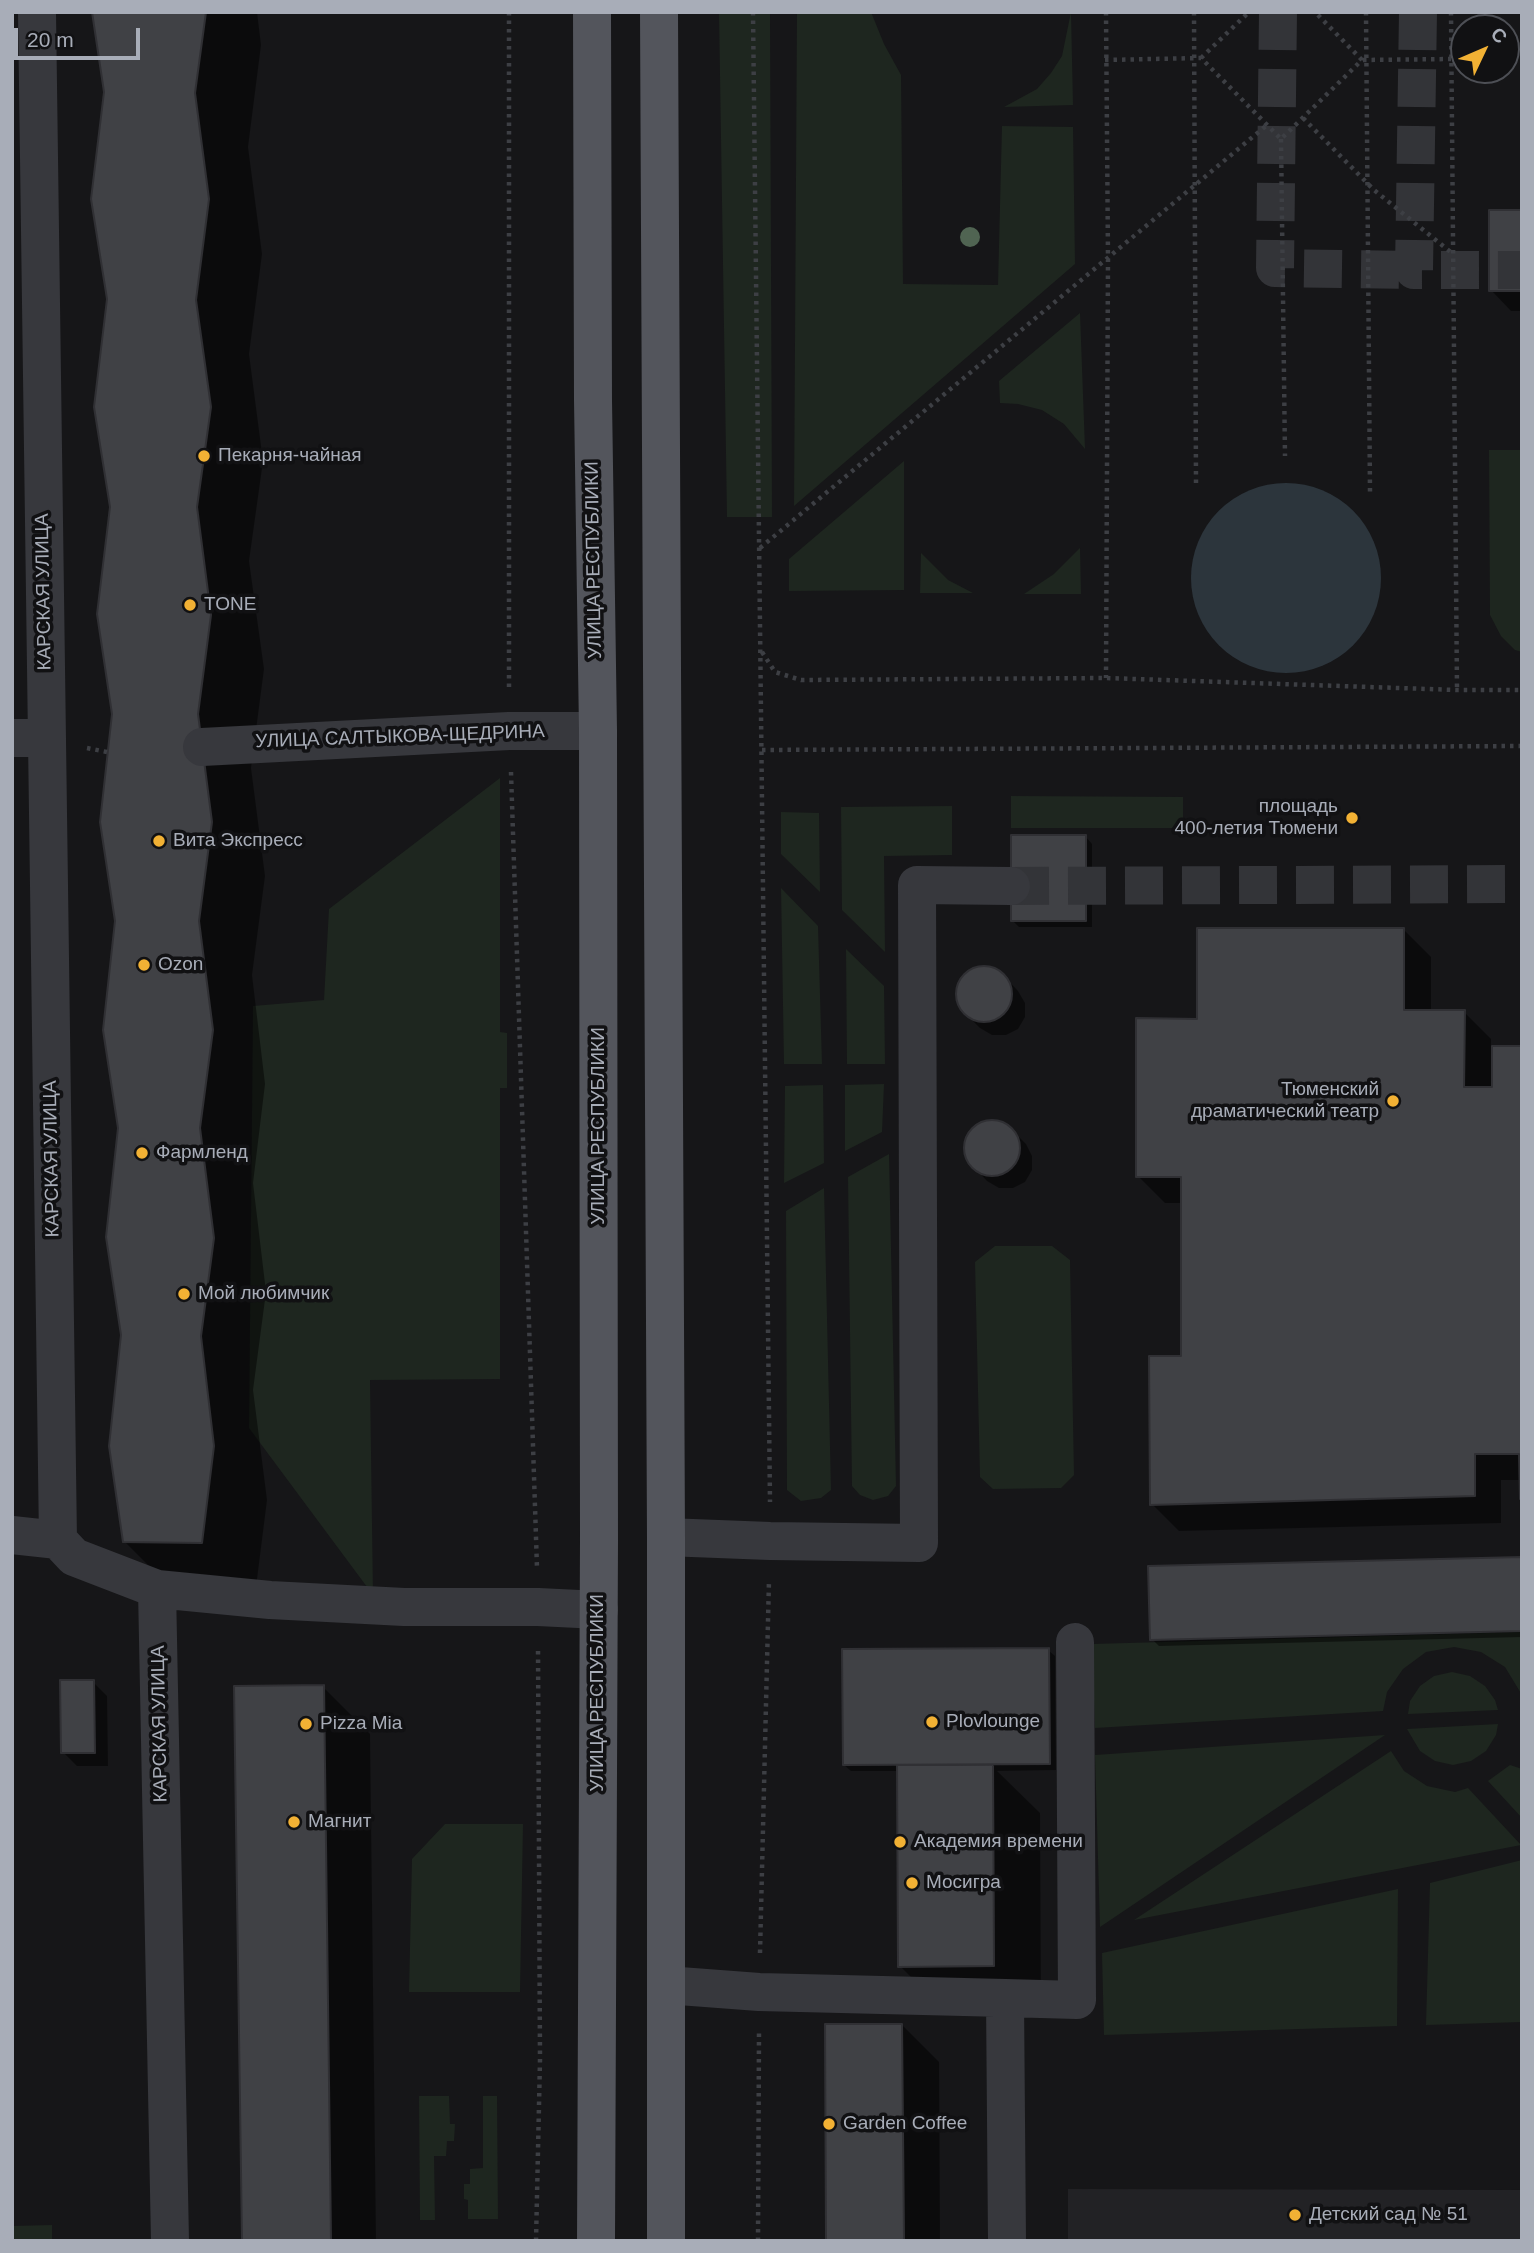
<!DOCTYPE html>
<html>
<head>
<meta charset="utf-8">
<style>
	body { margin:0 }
	#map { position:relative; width:1534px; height:2253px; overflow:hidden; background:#161618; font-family:Arial,sans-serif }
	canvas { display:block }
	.frame { position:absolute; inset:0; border:14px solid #a8adb8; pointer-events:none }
	.north { position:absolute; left:1450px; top:14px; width:70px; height:70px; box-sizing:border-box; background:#111113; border:2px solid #4d4f55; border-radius:50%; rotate:46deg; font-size:19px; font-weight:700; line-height:28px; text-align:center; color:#a8adb8 }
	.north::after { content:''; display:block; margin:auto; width:24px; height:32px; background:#f2b134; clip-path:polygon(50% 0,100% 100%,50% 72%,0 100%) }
	.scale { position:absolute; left:14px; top:28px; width:126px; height:32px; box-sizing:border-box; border:4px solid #a8adb8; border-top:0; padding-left:9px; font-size:21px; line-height:24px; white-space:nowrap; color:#a8adb8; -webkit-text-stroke:5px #111113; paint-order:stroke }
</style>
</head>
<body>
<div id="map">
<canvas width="1534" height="2253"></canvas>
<div class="frame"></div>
<div class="north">С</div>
<div class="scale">20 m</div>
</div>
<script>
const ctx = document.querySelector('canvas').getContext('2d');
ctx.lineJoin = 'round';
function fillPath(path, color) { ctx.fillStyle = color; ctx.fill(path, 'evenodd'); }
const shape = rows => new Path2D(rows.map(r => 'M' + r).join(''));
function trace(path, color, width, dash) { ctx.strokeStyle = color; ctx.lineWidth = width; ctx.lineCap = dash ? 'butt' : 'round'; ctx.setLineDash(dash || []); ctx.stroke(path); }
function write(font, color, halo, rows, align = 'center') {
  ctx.font = font + ' Arial,sans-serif'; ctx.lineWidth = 7; ctx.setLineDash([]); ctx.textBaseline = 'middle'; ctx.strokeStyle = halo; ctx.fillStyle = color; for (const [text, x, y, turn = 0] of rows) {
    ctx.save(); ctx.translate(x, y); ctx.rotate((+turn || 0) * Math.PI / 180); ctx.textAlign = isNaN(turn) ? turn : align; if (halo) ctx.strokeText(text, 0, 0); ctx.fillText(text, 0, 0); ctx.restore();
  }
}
const built = shape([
	[1068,2189,1522,2190,1522,2241,1068,2241]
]);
const green = shape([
	[719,12,770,12,772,517,727,517],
	[797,12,871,12,884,44,901,75,903,284,998,285,1002,126,1073,127,1075,264,794,506],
	[1071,12,1073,105,1004,107,1037,89,1051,73,1062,56],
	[1080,313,1085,449,1064,424,1042,410,1018,404,1000,403,999,381],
	[1489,450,1522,450,1522,652,1515,650,1501,636,1490,615],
	[904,461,904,590,789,591,789,559],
	[1080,548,1081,594,1024,594,1054,574],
	[921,553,948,580,973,593,920,593],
	[500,778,500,1032,507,1033,507,1088,500,1088,500,1379,370,1380,373,1595,249,1428,253,1006,324,1000,329,909],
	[1011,796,1183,797,1183,828,1011,828],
	[952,806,952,855,884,856,885,952,842,910,841,807],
	[781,812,819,813,820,892,781,854],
	[781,888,818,926,822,1064,784,1064],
	[846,949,884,986,885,1064,847,1064],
	[884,1084,882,1132,845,1151,845,1085],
	[823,1085,824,1163,784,1183,785,1086],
	[889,1154,896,1486,888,1496,873,1500,860,1495,852,1486,848,1177],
	[824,1188,831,1490,821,1498,801,1501,787,1490,786,1211],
	[995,1246,1052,1246,1070,1260,1074,1475,1061,1488,993,1489,980,1477,975,1262],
	[1522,1632,1522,1695,1505,1667,1481,1652,1454,1647,1426,1652,1403,1669,1387,1692,1383,1711,1095,1728,1092,1644],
	[1452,1672,1470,1676,1485,1686,1495,1700,1498,1710,1408,1714,1410,1701,1420,1686,1434,1676],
	[1498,1724,1496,1735,1486,1751,1471,1761,1453,1765,1435,1761,1420,1751,1407,1729],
	[1385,1735,1100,1927,1095,1755],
	[1391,1751,1404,1771,1427,1786,1455,1792,1468,1788,1521,1845,1134,1920],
	[1510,1765,1522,1769,1522,1818,1488,1781],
	[445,1824,523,1824,520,1992,409,1992,412,1859],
	[1522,1860,1522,2022,1426,2025,1430,1883],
	[1398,1889,1397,2026,1104,2035,1102,1953],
	[419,2096,449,2096,450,2124,455,2124,454,2141,447,2141,446,2156,434,2156,435,2220,420,2220],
	[483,2096,497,2096,498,2219,468,2219,468,2200,464,2199,464,2184,470,2184,470,2169,483,2168],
	[52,2225,52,2241,12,2241,12,2226]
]);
const water = shape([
	'1191 578a95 95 0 1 1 190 0a95 95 0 1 1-190 0Z'
]);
const shadow = shape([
	[93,12,257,12,261,45,248,147,262,254,249,354,263,461,249,561,264,669,251,768,265,876,252,975,265,1084,253,1183,266,1292,253,1390,267,1500,255,1595,178,1595,125,1542,106,92],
	[1522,212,1522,311,1511,311,1491,290],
	[1086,837,1092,844,1092,927,1019,927,1012,920],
	[1404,930,1431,957,1431,1012,1464,1012,1491,1039,1491,1048,1522,1048,1521,1480,1501,1480,1501,1523,1179,1531,1152,1504,1182,1357,1183,1203,1165,1203,1138,1176,1199,1020],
	[978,968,992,969,1004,976,1018,991,1025,1003,1025,1017,1018,1029,1006,1035,992,1035,980,1028,965,1013,958,1001,959,987,966,975],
	[985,1122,999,1122,1011,1129,1026,1144,1032,1156,1032,1170,1025,1182,1013,1188,999,1188,987,1181,973,1166,966,1154,966,1140,973,1129],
	[1522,1559,1522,1637,1159,1646,1152,1639],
	[1048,1650,1055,1656,1056,1770,997,1771,1040,1813,1041,2012,947,2013,900,1966,899,1771,851,1771,844,1765],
	[93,1682,107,1696,108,1766,77,1766,63,1752],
	[323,1687,370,1734,376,2241,243,2241],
	[902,2025,939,2062,940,2241,827,2241]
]);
const building = shape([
	[92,12,206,12,195,93,209,199,196,300,211,407,197,507,211,615,198,714,212,822,199,921,213,1030,200,1128,214,1238,201,1336,214,1446,202,1543,123,1542,109,1446,121,1335,106,1237,118,1128,103,1030,115,921,100,822,112,714,97,614,110,507,94,407,107,299,91,199,104,92,92,12],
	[1489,210,1522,210,1522,291,1489,291,1489,210],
	[1011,835,1086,835,1086,921,1011,921,1011,835],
	[1197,928,1404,928,1404,1010,1465,1010,1464,1087,1492,1087,1492,1046,1522,1046,1522,1499,1520,1499,1519,1454,1475,1454,1475,1496,1150,1505,1149,1356,1181,1356,1181,1177,1136,1177,1136,1018,1197,1019,1197,928],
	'956 994a28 28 0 1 1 56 0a28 28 0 1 1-56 0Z',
	'964 1148a28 28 0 1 1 56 0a28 28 0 1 1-56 0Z',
	[1522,1557,1522,1631,1150,1640,1148,1566,1522,1557],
	[1049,1648,1050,1764,843,1765,842,1649,1049,1648],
	[60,1680,94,1680,95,1753,61,1753,60,1680],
	[324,1685,331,2241,242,2241,234,1686,324,1685],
	[897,1765,993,1765,994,1966,898,1967,897,1765],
	[825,2024,902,2024,904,2241,826,2241,825,2024]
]);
const minorTunnel = shape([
	[1278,12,1275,268,1414,270],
	[1418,12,1414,270,1522,270],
	[1011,886,1522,884]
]);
const path = shape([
	[509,12,509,690],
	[753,12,770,1502],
	[1106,12,1108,258,1106,678],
	[1194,12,1196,483],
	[1366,12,1370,492],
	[1451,12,1457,690],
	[1201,58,1249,12],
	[1105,60,1201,58,1281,139,1362,60,1315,12],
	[1363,60,1451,59],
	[1303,118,1374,190,1453,254],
	[1281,139,1285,456],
	[760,548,1267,125],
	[762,652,775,672,801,680,1106,678,1457,690,1522,690],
	[87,748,107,752],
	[762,750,1522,746],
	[511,772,537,1568],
	[760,1953,769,1580],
	[536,2241,540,2060,538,1647],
	[758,2241,759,2032]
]);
const minor = shape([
	[37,12,58,1540,74,1557,157,1589,170,2241],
	[12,738,46,738],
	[202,747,509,731,598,731],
	[12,1535,58,1540],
	[666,1537,770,1541,919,1543,917,885,1011,886],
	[157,1589,270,1600,404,1607,538,1607,599,1610],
	[666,1985,759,1992,1005,1998],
	[1007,2241,1005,1998,1077,2000,1075,1642]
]);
const major = shape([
	[592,12,593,400,598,731,599,1540,596,2241],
	[659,12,666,1537,666,2241]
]);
const trees = [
	[970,237]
];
const markers = [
	[204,456,7,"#f2b134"],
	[190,605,7,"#f2b134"],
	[1352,818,7,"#f2b134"],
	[159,841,7,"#f2b134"],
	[144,965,7,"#f2b134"],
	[1393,1101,7,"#f2b134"],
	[142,1153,7,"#f2b134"],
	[184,1294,7,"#f2b134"],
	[932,1722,7,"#f2b134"],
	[306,1724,7,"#f2b134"],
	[294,1822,7,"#f2b134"],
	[900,1842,7,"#f2b134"],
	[912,1883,7,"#f2b134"],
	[829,2124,7,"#f2b134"],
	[1295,2215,7,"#f2b134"]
];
const poiNames = [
	["Пекарня-чайная",218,456],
	["TONE",204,605],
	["площадь",1338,807,"right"],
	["400-летия Тюмени",1338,829,"right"],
	["Вита Экспресс",173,841],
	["Ozon",158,965],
	["Тюменский",1379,1090,"right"],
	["драматический театр",1379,1112,"right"],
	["Фармленд",156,1153],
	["Мой любимчик",198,1294],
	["Plovlounge",946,1722],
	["Pizza Mia",320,1724],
	["Магнит",308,1822],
	["Академия времени",914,1842],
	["Мосигра",926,1883],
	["Garden Coffee",843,2124],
	["Детский сад № 51",1309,2215]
];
const streetNames = [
	["УЛИЦА РЕСПУБЛИКИ",594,560,-91],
	["КАРСКАЯ УЛИЦА",44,592,-91],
	["УЛИЦА САЛТЫКОВА-ЩЕДРИНА",400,737,-2],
	["УЛИЦА РЕСПУБЛИКИ",599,1126,-90],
	["КАРСКАЯ УЛИЦА",52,1159,-91],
	["УЛИЦА РЕСПУБЛИКИ",598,1693,-90],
	["КАРСКАЯ УЛИЦА",160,1724,-91]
];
fillPath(built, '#222225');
fillPath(green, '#1e261f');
fillPath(water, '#2c353c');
fillPath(shadow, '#0007');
fillPath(building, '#404145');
trace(building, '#303034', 2);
trace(minorTunnel, '#333438', 38, [38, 19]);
trace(path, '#3d3f44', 4.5, [3.5, 5]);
trace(minor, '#37383d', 38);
trace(major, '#53555c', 38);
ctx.fillStyle = '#506452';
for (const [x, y] of trees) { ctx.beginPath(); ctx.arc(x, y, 10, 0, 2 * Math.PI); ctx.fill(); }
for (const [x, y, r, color] of markers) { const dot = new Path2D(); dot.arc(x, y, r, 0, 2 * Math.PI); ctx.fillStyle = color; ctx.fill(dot); trace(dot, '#111113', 2.5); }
write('19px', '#a8adb8', '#111113', poiNames, 'left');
write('19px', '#a8adb8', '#111113', streetNames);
</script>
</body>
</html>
